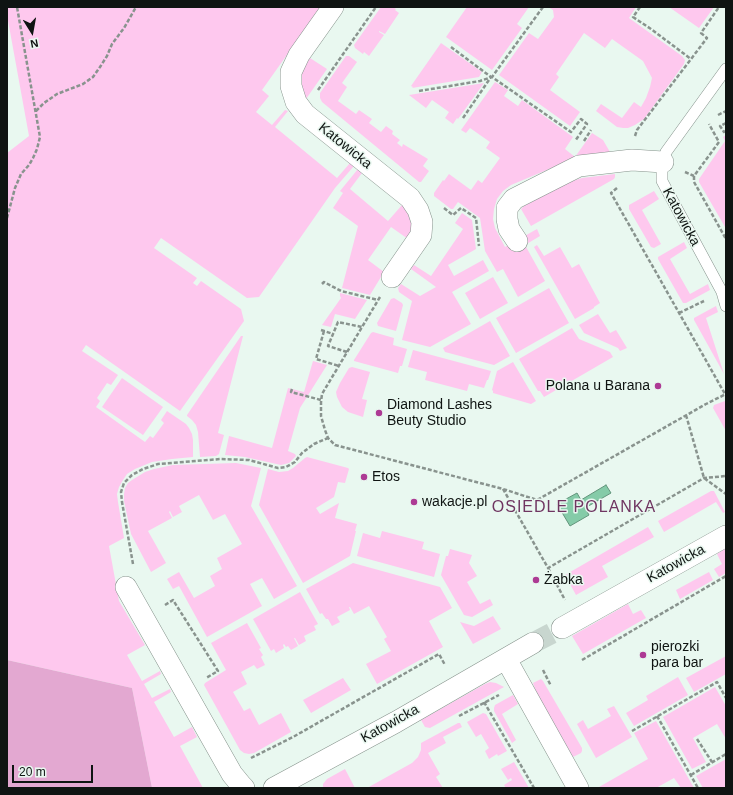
<!DOCTYPE html>
<html>
<head>
<meta charset="utf-8">
<style>
	body { margin:0 }
	#map { position:relative; width:733px; height:795px; overflow:hidden; background:#e9f8f0; font-family:Arial,sans-serif }
	canvas { display:block }
	.frame { position:absolute; inset:0; border:8px solid #0f1412; pointer-events:none }
	.north { position:absolute; left:12px; top:12px; width:40px; height:40px; -webkit-text-stroke:3px #e9f8f0; paint-order:stroke; rotate:169deg; font-size:11px; font-weight:700; line-height:16px; text-align:center; color:#0f1412 }
	.north::after { content:''; display:block; margin:auto; width:14px; height:18px; background:#0f1412; clip-path:polygon(50% 0,100% 100%,50% 72%,0 100%) }
	.scale { position:absolute; left:12px; top:765px; width:81px; height:18px; box-sizing:border-box; border:2px solid #0f1412; border-top:0; padding-left:5px; font-size:12px; line-height:14px; white-space:nowrap; color:#0f1412; -webkit-text-stroke:3px #e9f8f0; paint-order:stroke }
</style>
</head>
<body>
<div id="map">
<canvas width="733" height="795"></canvas>
<div class="frame"></div>
<div class="north">N</div>
<div class="scale">20 m</div>
</div>
<script>
const ctx = document.querySelector('canvas').getContext('2d');
ctx.lineJoin = 'round';
function fillPath(path, color) { ctx.fillStyle = color; ctx.fill(path, 'evenodd'); }
const shape = rows => new Path2D(rows.map(r => 'M' + r).join(''));
function trace(path, color, width, dash) { ctx.strokeStyle = color; ctx.lineWidth = width; ctx.lineCap = dash ? 'butt' : 'round'; ctx.setLineDash(dash || []); ctx.stroke(path); }
function write(font, color, halo, rows, align = 'center') {
  ctx.font = font + ' Arial,sans-serif'; ctx.lineWidth = 3; ctx.setLineDash([]); ctx.textBaseline = 'middle'; ctx.strokeStyle = halo; ctx.fillStyle = color; for (const [text, x, y, turn = 0] of rows) {
    ctx.save(); ctx.translate(x, y); ctx.rotate((+turn || 0) * Math.PI / 180); ctx.textAlign = isNaN(turn) ? turn : align; if (halo) ctx.strokeText(text, 0, 0); ctx.fillText(text, 0, 0); ctx.restore();
  }
}
const green = shape([
	[7,7,321,7,262,90,269,96,256,112,272,125,285,110,288,111,275,127,337,178,350,163,354,166,335,188,259,297,247,298,161,238,154,248,197,278,193,283,197,286,201,281,241,309,244,321,180,411,86,345,82,351,118,375,111,385,107,383,97,398,100,401,96,407,145,442,150,436,153,438,164,423,161,420,167,411,186,424,189,428,192,434,193,440,193,457,172,459,152,462,135,469,127,474,123,480,119,487,117,494,118,502,124,538,109,546,119,601,145,645,127,655,142,681,160,671,161,674,144,684,152,698,170,689,171,692,154,702,174,737,192,727,197,737,180,746,203,788,152,788,132,688,7,660,7,153,29,136,7,15],
	[381,7,393,7,396,9,395,10,399,13,385,34,379,31,379,32,384,35,369,56,364,52,363,54,355,48,354,45],
	[467,7,529,7,517,24,522,28,492,70,446,37],
	[548,7,636,7,629,18,682,56,685,60,684,64,644,119,635,125,628,128,623,128,617,127,596,111,601,104,622,118,634,102,641,107,646,98,650,87,652,78,643,61,612,39,605,48,584,33,556,74,559,77,550,90,580,112,570,126,499,75,529,33,538,39,554,17,553,10],
	[669,7,714,7,699,28],
	[441,43,482,72,479,77,412,88,413,87,411,86],
	[346,56,349,56,357,62,342,83,347,87,338,101,356,114,359,110,372,119,369,123,381,132,386,126,393,131,392,134,400,140,397,143,402,147,403,144,428,159,423,166,429,171,421,182,419,182,322,102,320,98,320,93],
	[310,58,327,69,306,99,303,91,301,83,301,74,304,67],
	[495,82,508,90,504,96,518,106,522,100,573,137,565,149,575,157,592,133,603,140,610,152,570,160,542,172,511,185,503,191,497,199,494,209,493,219,495,228,505,247,537,229,540,236,525,245,545,281,518,297,503,269,497,272,485,251,480,218,458,202,453,209,451,209,434,196,434,193,443,180,444,181,449,174,471,190,478,180,482,183,500,158,486,148,490,142,470,128,466,133,461,130],
	[484,83,458,119,457,118,453,124,445,118,449,112,432,100,426,108,409,95],
	[726,135,726,200,725,201,726,203,726,227,725,227,699,182,699,179,725,141,723,137],
	[358,169,362,173,350,189,388,221,402,205,407,211,412,225,411,232,408,239,391,227,368,260,384,272,370,295,342,288,358,226,333,208,343,193,340,191],
	[615,174,615,177,614,179,531,226,521,209,524,206,566,183,582,178],
	[654,191,659,199,642,210,661,244,654,248,651,247,629,209,629,205],
	[462,213,472,220,476,249,448,265,454,276,483,260,489,271,452,292,471,324,430,347,402,340,412,301,399,292,398,288,401,284,420,296,436,287,411,269,414,265,431,276,463,229,455,223],
	[684,242,687,248,670,259,690,294,708,284,710,290,686,303,683,303,658,259,658,257],
	[537,245,544,256,560,247,572,268,579,264,600,303,594,307,594,308,575,319,534,247],
	[493,277,508,303,480,319,465,293],
	[549,288,569,323,516,353,496,318],
	[340,293,367,300,355,319,335,314,331,327,322,325,341,298,340,296],
	[394,298,402,303,403,305,396,331,378,326,377,323,391,299],
	[716,306,718,312,706,318,724,374,694,320,694,318],
	[598,314,610,333,616,330,627,348,620,351,618,348,584,333,579,325],
	[490,321,510,356,494,365,445,352,443,348],
	[572,328,579,339,610,352,613,357,544,397,540,391,538,391,519,359],
	[373,332,394,338,393,345,407,349,402,366,400,366,398,373,354,361,354,360,371,333],
	[241,336,243,336,218,433,224,435,219,454,216,456,200,457,198,432,196,425,192,420,187,416,187,415],
	[413,350,491,371,488,380,487,380,484,388,469,384,467,391,425,380,427,372,408,367],
	[313,361,327,365,300,408,288,451,295,454,296,456,289,463,281,465,245,457,225,455,229,436,272,448,288,388,304,392],
	[513,362,536,401,531,404,493,393,493,391,492,390,497,371],
	[352,367,370,372,362,399,367,400,363,417,348,412,342,407,337,397,336,392,340,383,349,368],
	[122,378,163,407,143,435,102,407],
	[725,401,726,405,726,431,713,408,714,405],
	[307,457,348,468,349,469,345,483,338,482,334,497,316,508,320,514,339,503,335,518,357,524,355,531,356,531,350,556,303,583,259,505,268,469,279,472,288,471,293,468,305,458],
	[236,463,261,468,251,506,297,586,274,599,262,578,250,584,262,606,207,637,179,586,173,589,167,579,179,572,194,598,215,586,210,576,222,569,217,558,242,544,225,514,213,520,199,495,179,506,182,512,173,517,170,511,169,512,172,518,148,531,166,563,151,572,131,534,124,501,124,494,125,488,128,483,132,480,145,472,154,469,173,465],
	[711,491,714,491,725,512,723,513,716,502,664,532,658,521],
	[648,527,654,537,602,566,608,577,576,595,565,575],
	[382,531,424,542,422,549,440,554,434,577,357,556,363,533,380,538],
	[726,548,726,573,719,577,714,569,722,564,717,554],
	[450,549,472,555,469,563,477,576,467,582,480,604,490,599,493,605,472,617,464,615,441,575,446,556,448,556],
	[353,563,440,587,452,608,429,621,443,647,377,684,366,664,391,651,384,639,387,637,369,606,354,614,350,607,349,607,350,610,337,617,340,622,332,626,328,619,326,619,322,613,320,614,306,589],
	[709,572,713,580,680,599,676,590],
	[300,592,318,624,314,626,316,630,304,636,306,641,299,645,295,638,294,638,298,646,291,650,288,646,286,647,284,644,283,645,284,648,276,653,274,649,271,651,253,619],
	[628,604,633,614,641,610,646,618,583,654,572,636],
	[493,616,501,629,473,644,460,622,474,626],
	[247,623,261,648,259,649,263,655,261,657,265,665,257,669,254,665,241,672,247,684,233,692,244,711,250,708,259,725,281,713,291,732,254,753,249,754,244,753,240,750,204,685,205,683,226,670,211,643],
	[726,656,726,674,694,692,686,678],
	[678,677,688,695,634,726,626,713,648,700,646,696],
	[343,678,351,690,311,713,303,700],
	[541,679,543,681,582,748,582,751,581,753,573,757,537,694,533,683],
	[490,682,496,683,504,687,430,728,425,727,421,720,485,684],
	[715,687,726,706,726,739,717,724,693,738,706,762,692,769,663,717],
	[513,695,518,704,502,714,516,740,512,743,494,711,494,708,495,705],
	[614,706,632,737,596,758,577,724,583,720,588,729,611,716,607,709],
	[483,713,486,714,507,751,498,756,497,754,489,759,485,751,489,748,481,734,476,737,467,722],
	[656,721,694,788,681,788,674,778,656,788,600,788,599,787,648,759,634,733],
	[458,723,460,723,462,727,443,737,446,743,428,753,440,774,436,777,443,788,367,788,412,763,418,757,421,750,421,743],
	[726,759,726,788,703,788,696,776],
	[514,762,529,788,516,788,516,787,514,788,506,788,504,785,512,780,511,778,508,780,501,769],
	[345,769,355,788,323,788,323,784,327,779]
]);
const forest = shape([
	[7,660,132,688,152,788,7,788]
]);
const water = shape([
	[606,485,611,493,585,508,589,515,570,526,557,504,577,493,581,500,606,485]
]);
const streetTunnel = shape([
	[533,643,562,628]
]);
const path = shape([
	[543,7,492,77,571,132,581,119,587,124,575,141],
	[640,7,633,17,651,29,691,59],
	[451,47,491,77],
	[318,90,376,7],
	[419,91,480,81,492,77],
	[36,111,44,103,57,94,83,84,93,77,100,67,107,56,112,44,124,28,136,7],
	[718,115,726,111],
	[463,118,491,77],
	[726,123,720,126,724,132,726,131],
	[635,136,637,130,707,38,701,33,719,7],
	[584,141,591,130],
	[685,172,694,176,719,142,709,124],
	[694,176,694,182,726,239],
	[617,188,611,193,725,394],
	[444,208,453,215,461,208,476,218,479,246],
	[7,218,15,188,21,174,29,165,33,158,37,149,40,137,17,7],
	[322,284,324,282,341,291,378,300],
	[380,297,322,394,321,402,321,416,325,430,328,438,335,445,503,489,537,500,706,404,726,394],
	[679,313,704,301],
	[321,330,333,334],
	[324,331,316,359,339,366],
	[347,352,328,346,338,322,362,327],
	[292,389,291,392,321,400],
	[686,415,704,478,726,494],
	[503,489,548,568,704,478,726,476],
	[133,564,122,502,121,492,124,483,132,475,143,469,158,464,221,459,249,460,278,468,286,467,295,462,302,453,314,444,328,438],
	[548,568,565,600],
	[165,605,173,600,218,671,206,678],
	[582,660,726,576],
	[543,670,551,686],
	[484,702,534,788],
	[459,716,499,695],
	[657,716,698,788],
	[632,731,717,682,726,698],
	[697,739,712,762],
	[251,758,293,737,439,654,445,665],
	[691,775,726,754]
]);
const lane = shape([
	[726,69,666,152,663,162,662,170,662,181,722,292,726,306]
]);
const street = shape([
	[333,7,299,55,291,72,291,86,296,102,305,114,410,198,418,210,422,222,421,235,392,277],
	[517,241,509,229,507,219,507,208,514,199,579,166,632,160,663,162],
	[126,587,232,774,241,785,244,788],
	[562,628,726,536],
	[506,659,578,788],
	[274,788,396,722,533,643]
]);
const markers = [
	[658,386,4,"#ad3a94"],
	[379,413,4,"#ad3a94"],
	[364,477,4,"#ad3a94"],
	[414,502,4,"#ad3a94"],
	[536,580,4,"#ad3a94"],
	[643,655,4,"#ad3a94"]
];
const streetNames = [
	["Katowicka",345,146,39],
	["Katowicka",681,217,62],
	["Katowicka",676,564,-29],
	["Katowicka",390,724,-29]
];
const poiNames = [
	["Polana u Barana",650,386,"right"],
	["Diamond Lashes",387,405],
	["Beuty Studio",387,421],
	["Etos",372,477],
	["wakacje.pl",422,502],
	["Żabka",544,580],
	["pierozki",651,647],
	["para bar",651,663]
];
const quarterNames = [
	["OSIEDLE POLANKA",574,508]
];
fillPath(green, '#fec8ee');
fillPath(forest, '#e3a8d1');
fillPath(water, '#85cba8');
trace(water, '#62947b', 1);
trace(streetTunnel, '#c8d6cf', 21, [21, 10]);
trace(lane, '#85928b', 12);
trace(street, '#85928b', 22);
trace(path, '#89938e', 2.5, [4, 2]);
trace(lane, '#fff', 11);
trace(street, '#fff', 21);
for (const [x, y, r, color] of markers) { const dot = new Path2D(); dot.arc(x, y, r, 0, 2 * Math.PI); ctx.fillStyle = color; ctx.fill(dot); trace(dot, '#e9f8f0', 1.5); }
write('14px', '#0f1412', '#e9f8f0', streetNames);
write('14px', '#0f1412', '#e9f8f0', poiNames, 'left');
ctx.letterSpacing = '1px';
write('16px', '#6f3561', '#e9f8f0', quarterNames);
ctx.letterSpacing = '0px';
</script>
</body>
</html>
